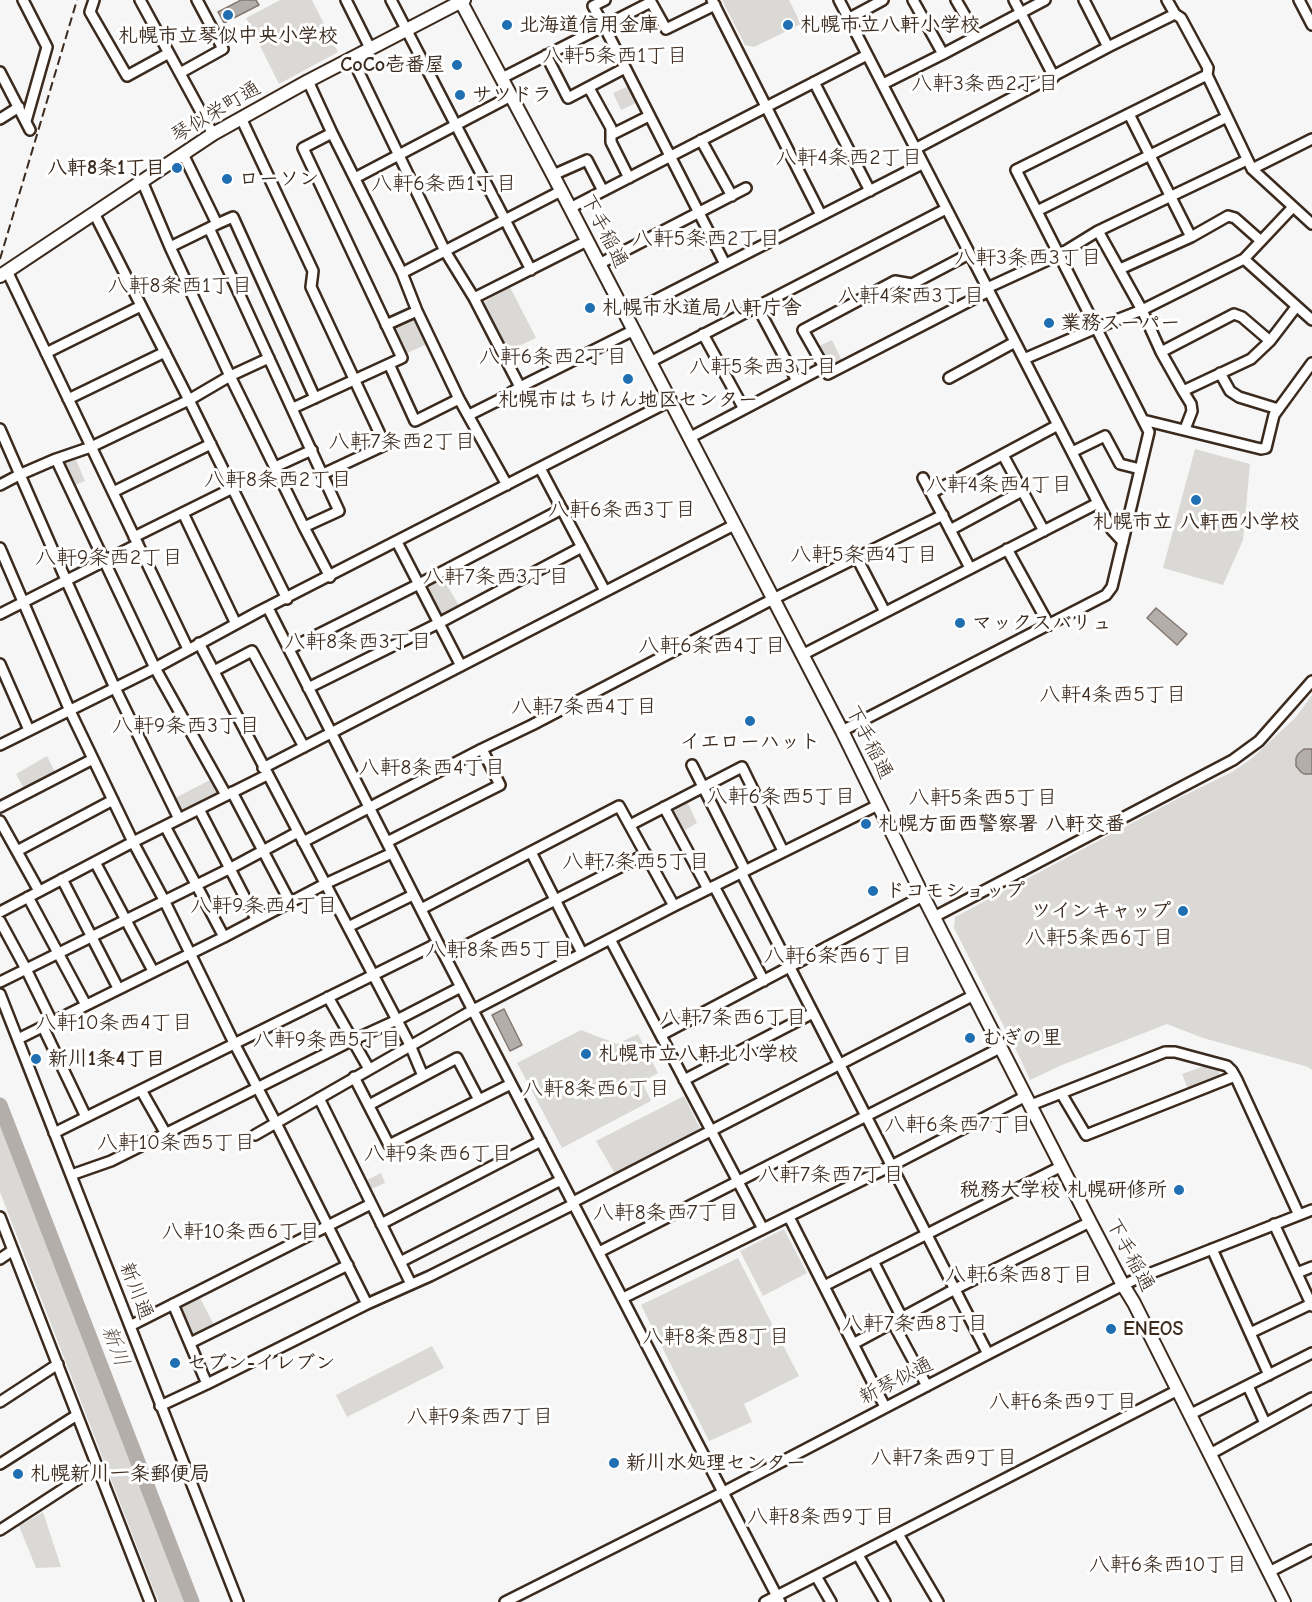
<!DOCTYPE html>
<html>
<head>
<meta charset="utf-8">
<style>
	body { margin:0 }
	canvas { display:block; background:#f7f6f6 }
</style>
</head>
<body>
<canvas width="1312" height="1602"></canvas>
<script>
const ctx = document.querySelector('canvas').getContext('2d');
ctx.lineJoin = 'round';
function fillPath(path, color) { ctx.fillStyle = color; ctx.fill(path, 'evenodd'); }
const shape = rows => new Path2D(rows.map(r => 'M' + r).join(''));
function trace(path, color, width, dash) { ctx.strokeStyle = color; ctx.lineWidth = width; ctx.lineCap = dash ? 'butt' : 'round'; ctx.setLineDash(dash || []); ctx.stroke(path); }
function write(font, color, halo, rows, align = 'center') {
  ctx.font = font + ' "Comic Neue","Klee One",sans-serif'; ctx.lineWidth = 6; ctx.setLineDash([]); ctx.textBaseline = 'middle'; ctx.strokeStyle = halo; ctx.fillStyle = color; for (const [text, x, y, turn = 0] of rows) {
    ctx.save(); ctx.translate(x, y); ctx.rotate((+turn || 0) * Math.PI / 180); ctx.textAlign = isNaN(turn) ? turn : align; if (halo) ctx.strokeText(text, 0, 0); ctx.fillText(text, 0, 0); ctx.restore();
  }
}
const green = shape([
	[280,0,312,0,338,52,279,84,246,18],
	[722,0,789,0,801,24,754,47,745,45],
	[629,86,638,102,621,110,613,93],
	[510,287,536,338,506,352,484,305,486,301],
	[415,319,427,344,405,354,392,329],
	[832,340,842,361,829,367,819,346],
	[1195,449,1250,464,1243,540,1223,585,1163,568],
	[74,455,85,481,71,487,59,461],
	[442,577,460,607,443,615,439,613,426,588,428,583],
	[1312,695,1312,1070,1308,1067,1203,1038,1167,1024,1062,1065,1030,1080,1021,1060,954,928,955,917,1179,798,1232,772,1251,759,1296,717],
	[47,756,55,772,24,789,16,774],
	[210,780,218,795,183,812,175,798],
	[687,801,697,823,685,830,673,810,674,807],
	[581,1030,617,1044,638,1034,658,1073,642,1082,651,1101,562,1148,517,1063],
	[1207,1065,1218,1070,1221,1077,1188,1089,1182,1074],
	[684,1096,700,1128,619,1172,614,1172,596,1141],
	[0,1116,30,1194,189,1602,159,1602,153,1588,0,1192],
	[381,1173,385,1183,369,1190,365,1181],
	[784,1229,807,1273,763,1296,740,1251],
	[738,1258,799,1376,744,1404,752,1422,709,1441,641,1305],
	[199,1296,214,1325,195,1334,192,1331,181,1307,183,1303],
	[432,1346,444,1368,347,1417,336,1395],
	[43,1512,61,1567,36,1568,19,1526]
]);
const water = shape([
	[241,0,256,0,259,5,224,23,218,12,241,0],
	[1156,608,1187,634,1177,645,1147,618,1156,608],
	[1304,749,1312,749,1312,774,1304,774,1301,772,1296,766,1296,758,1298,754,1304,749],
	[504,1009,522,1045,510,1051,492,1015,504,1009]
]);
const river = shape([
	[0,1105,192,1602]
]);
const minor = shape([
	[23,0,47,47,26,121],
	[94,0,90,12,127,76,169,53],
	[140,0,213,134],
	[346,0,370,48],
	[391,0,531,270],
	[605,0,593,6,604,26,651,2,666,29,715,5],
	[712,0,821,215],
	[839,0,1112,530,1123,542],
	[913,0,943,54],
	[956,0,977,36],
	[1014,0,1054,77],
	[1084,0,1108,47],
	[1167,0,1175,14,1181,18,1208,68,1207,75,1252,169,1312,224],
	[1299,0,1312,25],
	[848,19,883,0],
	[546,55,568,98,625,68],
	[352,58,445,251,474,298,520,387],
	[0,72,30,130],
	[180,73,223,49,197,0],
	[502,78,604,26,725,264],
	[308,81,332,133,402,273,417,311,459,399,507,485],
	[814,82,870,191],
	[883,84,943,54,1045,0],
	[589,88,611,128,611,142,629,178],
	[1129,114,1191,237],
	[241,118,313,271,311,287,385,445,323,474],
	[0,119,19,107],
	[611,135,649,116],
	[701,140,732,196],
	[915,149,1108,47,1175,14],
	[183,154,217,224,233,217,315,398],
	[1252,169,1312,139],
	[553,175,587,160,603,191],
	[355,178,511,96],
	[142,181,170,247,230,376,304,527,330,577],
	[570,208,867,55],
	[1037,211,1227,117],
	[94,213,189,400,287,599],
	[217,224,209,228,339,511,304,527],
	[1098,231,1142,310,1161,352,1183,391,1251,359,1270,341,1296,307],
	[170,247,209,228],
	[969,254,912,284,895,281,803,330,828,374,989,291],
	[1244,259,1312,320],
	[599,264,746,188],
	[1120,269,1191,237,1228,216,1235,218,1261,241],
	[7,271,188,649],
	[402,273,561,191],
	[987,288,1059,255,1098,231,1247,160],
	[474,298,587,241],
	[757,306,797,381],
	[626,315,922,164],
	[386,325,417,311],
	[703,334,744,409],
	[1161,352,1234,314,1242,317,1270,341],
	[46,353,141,306],
	[1024,359,1096,328,1142,310,1244,259,1293,207],
	[650,362,946,209],
	[389,364,415,421,459,399],
	[1220,373,1230,391,1239,397,1278,409],
	[949,378,1015,342],
	[1183,391,1191,404,1192,411,1185,429],
	[68,399,165,352],
	[293,408,402,358,303,148,332,133],
	[469,415,499,400,520,387,634,330],
	[1143,420,1261,449,1266,448,1274,415,1312,363],
	[0,429,66,580,115,688,179,819],
	[689,438,824,367],
	[1072,452,1105,436,1120,464,1140,469],
	[1003,455,1044,531],
	[56,459,155,668,226,795],
	[275,467,312,450],
	[540,468,605,591],
	[923,478,970,568],
	[0,485,19,475,56,459,91,447,189,400,230,376,269,358],
	[113,492,211,444],
	[931,493,1058,425],
	[183,513,236,624],
	[950,530,1022,491],
	[134,537,233,488],
	[397,542,461,666],
	[0,548,70,711,133,842,164,900,234,1043,276,1123,367,1304],
	[1007,549,1049,625],
	[857,558,885,612],
	[268,608,438,943,780,1602],
	[0,614,138,544],
	[199,643,410,1045,423,1076],
	[289,649,419,584,562,509],
	[802,655,1098,503],
	[0,664,29,730],
	[214,671,252,651,304,747],
	[308,688,439,623,582,547],
	[842,731,1106,595,1112,587,1149,432,1016,170,1207,75],
	[0,745,155,668,258,612,670,401],
	[692,765,745,870],
	[263,768,734,525],
	[232,792,290,902],
	[0,807,93,759],
	[664,807,708,889],
	[199,809,256,919],
	[0,821,39,891],
	[630,825,742,767,783,851],
	[165,826,224,937],
	[303,842,482,749,532,725,773,599,943,515],
	[387,842,500,785,482,749],
	[17,851,113,800],
	[531,852,582,953],
	[95,862,153,971],
	[741,872,988,1354],
	[62,879,118,988],
	[714,886,764,981],
	[28,897,86,1005],
	[421,909,619,806,674,906],
	[0,912,133,842,267,775],
	[934,917,1233,760,1259,741,1312,681],
	[0,921,26,969,52,1022],
	[348,927,413,895],
	[610,939,763,1229],
	[445,956,646,854],
	[0,982,231,868,298,832],
	[0,994,238,1602],
	[328,997,369,1069],
	[43,1027,86,1117],
	[661,1035,923,896],
	[18,1039,224,937,325,884,392,853],
	[354,1077,389,1145,511,1084],
	[684,1080,813,1013],
	[141,1090,166,1134],
	[1061,1093,1086,1135,1235,1076],
	[319,1098,411,1284],
	[369,1105,457,1058,479,1100],
	[1031,1105,1165,1052,1175,1052,1227,1066,1232,1071,1237,1080,1299,1215],
	[54,1133,438,943],
	[255,1135,473,1010,674,906,878,805],
	[71,1175,111,1161,353,1040,397,1020,461,987],
	[573,1202,974,995],
	[0,1217,150,1602],
	[789,1217,885,1407],
	[381,1224,541,1141],
	[1274,1224,1312,1306],
	[1212,1249,1269,1375],
	[599,1252,1002,1047],
	[0,1259,13,1250],
	[873,1261,902,1318],
	[400,1262,561,1180],
	[1297,1273,1312,1267],
	[824,1286,1062,1166],
	[623,1298,891,1166,1026,1096],
	[173,1304,207,1384],
	[893,1323,927,1386],
	[130,1326,371,1204],
	[1250,1333,1311,1304],
	[190,1343,348,1265],
	[853,1344,955,1289,1090,1222],
	[1248,1386,1265,1423],
	[0,1402,58,1364],
	[160,1406,207,1384,367,1304,430,1276,574,1204],
	[1191,1414,1312,1353],
	[1210,1454,1312,1398],
	[0,1464,77,1415],
	[0,1530,97,1467],
	[898,1534,938,1602],
	[858,1555,885,1602],
	[1269,1572,1312,1550],
	[816,1576,831,1602],
	[505,1602,714,1497,988,1354,1123,1285,1141,1277,1312,1210],
	[765,1602,1178,1390]
]);
const major = shape([
	[460,0,553,175,842,731,923,896,1090,1222,1123,1285,1134,1303,1284,1602],
	[0,276,213,134,308,81,464,0]
]);
const rail = shape([
	[0,259,77,0]
]);
const markers = [
	[228,15,6,"#1f6fb2"],
	[507,25,6,"#1f6fb2"],
	[788,25,6,"#1f6fb2"],
	[457,65,6,"#1f6fb2"],
	[460,95,6,"#1f6fb2"],
	[177,168,6,"#1f6fb2"],
	[227,179,6,"#1f6fb2"],
	[590,308,6,"#1f6fb2"],
	[1049,323,6,"#1f6fb2"],
	[628,379,6,"#1f6fb2"],
	[1196,500,6,"#1f6fb2"],
	[960,623,6,"#1f6fb2"],
	[750,721,6,"#1f6fb2"],
	[866,824,6,"#1f6fb2"],
	[873,891,6,"#1f6fb2"],
	[1183,911,6,"#1f6fb2"],
	[970,1038,6,"#1f6fb2"],
	[586,1054,6,"#1f6fb2"],
	[36,1059,6,"#1f6fb2"],
	[1179,1190,6,"#1f6fb2"],
	[1111,1329,6,"#1f6fb2"],
	[175,1363,6,"#1f6fb2"],
	[614,1463,6,"#1f6fb2"],
	[18,1474,6,"#1f6fb2"]
];
const poiNames = [
	["北海道信用金庫",519,25],
	["札幌市立八軒小学校",800,25],
	["札幌市立琴似中央小学校",228,36,"center"],
	["CoCo壱番屋",445,65,"right"],
	["サツドラ",472,95],
	["八軒8条1丁目",165,168,"right"],
	["ローソン",239,179],
	["札幌市水道局八軒庁舎",602,308],
	["業務スーパー",1061,323],
	["札幌市はちけん地区センター",628,400,"center"],
	["札幌市立 八軒西小学校",1196,522,"center"],
	["マックスバリュ",972,623],
	["イエローハット",750,742,"center"],
	["札幌方面西警察署 八軒交番",878,824],
	["ドコモショップ",885,891],
	["ツインキャップ",1171,911,"right"],
	["むぎの里",982,1038],
	["札幌市立八軒北小学校",598,1054],
	["新川1条4丁目",48,1059],
	["税務大学校 札幌研修所",1167,1190,"right"],
	["ENEOS",1123,1329],
	["セブン-イレブン",187,1363],
	["新川水処理センター",626,1463],
	["札幌新川一条郵便局",30,1474]
];
const streetNames = [
	["琴似栄町通",216,112,-31],
	["下手稲通",604,231,63],
	["下手稲通",869,742,63],
	["下手稲通",1130,1255,62],
	["新川通",136,1291,69],
	["新琴似通",896,1381,-27]
];
const neighbourhoodNames = [
	["八軒5条西1丁目",615,56],
	["八軒3条西2丁目",985,84],
	["八軒4条西2丁目",849,158],
	["八軒6条西1丁目",444,184],
	["八軒5条西2丁目",706,239],
	["八軒3条西3丁目",1028,258],
	["八軒8条西1丁目",180,286],
	["八軒4条西3丁目",911,296],
	["八軒6条西2丁目",553,357],
	["八軒5条西3丁目",763,367],
	["八軒7条西2丁目",402,442],
	["八軒8条西2丁目",278,480],
	["八軒4条西4丁目",999,485],
	["八軒6条西3丁目",622,510],
	["八軒5条西4丁目",864,555],
	["八軒9条西2丁目",109,558],
	["八軒7条西3丁目",496,577],
	["八軒8条西3丁目",358,642],
	["八軒6条西4丁目",712,646],
	["八軒4条西5丁目",1113,695],
	["八軒7条西4丁目",584,707],
	["八軒9条西3丁目",186,726],
	["八軒8条西4丁目",432,768],
	["八軒6条西5丁目",781,797],
	["八軒5条西5丁目",983,798],
	["八軒7条西5丁目",636,862],
	["八軒9条西4丁目",264,906],
	["八軒5条西6丁目",1099,938],
	["八軒8条西5丁目",499,950],
	["八軒6条西6丁目",838,956],
	["八軒7条西6丁目",733,1018],
	["八軒10条西4丁目",114,1023],
	["八軒9条西5丁目",327,1040],
	["八軒8条西6丁目",596,1089],
	["八軒6条西7丁目",958,1125],
	["八軒10条西5丁目",176,1143],
	["八軒9条西6丁目",438,1154],
	["八軒7条西7丁目",831,1175],
	["八軒8条西7丁目",666,1213],
	["八軒10条西6丁目",241,1232],
	["八軒6条西8丁目",1019,1275],
	["八軒7条西8丁目",915,1324],
	["八軒8条西8丁目",716,1337],
	["八軒6条西9丁目",1063,1402],
	["八軒9条西7丁目",480,1417],
	["八軒7条西9丁目",944,1458],
	["八軒8条西9丁目",821,1517],
	["八軒6条西10丁目",1168,1565]
];
const waterNames = [
	["新川",115,1346,69]
];
fillPath(green, '#dbd9d6');
fillPath(water, '#b4aeaa');
trace(water, '#847972', 1.5);
trace(river, '#b4aeaa', 15);
trace(minor, '#3b2a1e', 14);
trace(major, '#3b2a1e', 16);
trace(minor, '#fff', 9);
trace(major, '#fff', 12);
trace(rail, '#3b2a1e', 2, [9, 4.5]);
for (const [x, y, r, color] of markers) { const dot = new Path2D(); dot.arc(x, y, r, 0, 2 * Math.PI); ctx.fillStyle = color; ctx.fill(dot); trace(dot, '#fff', 2); }
write('bold 20px', '#3b2a1e', '#fff', poiNames, 'left');
write('20px', '#3b2a1e', '#fff', streetNames);
write('21px', '#3b2a1e', '#fff', neighbourhoodNames);
write('italic 21px', '#65584f', '#fff', waterNames);
</script>
</body>
</html>
